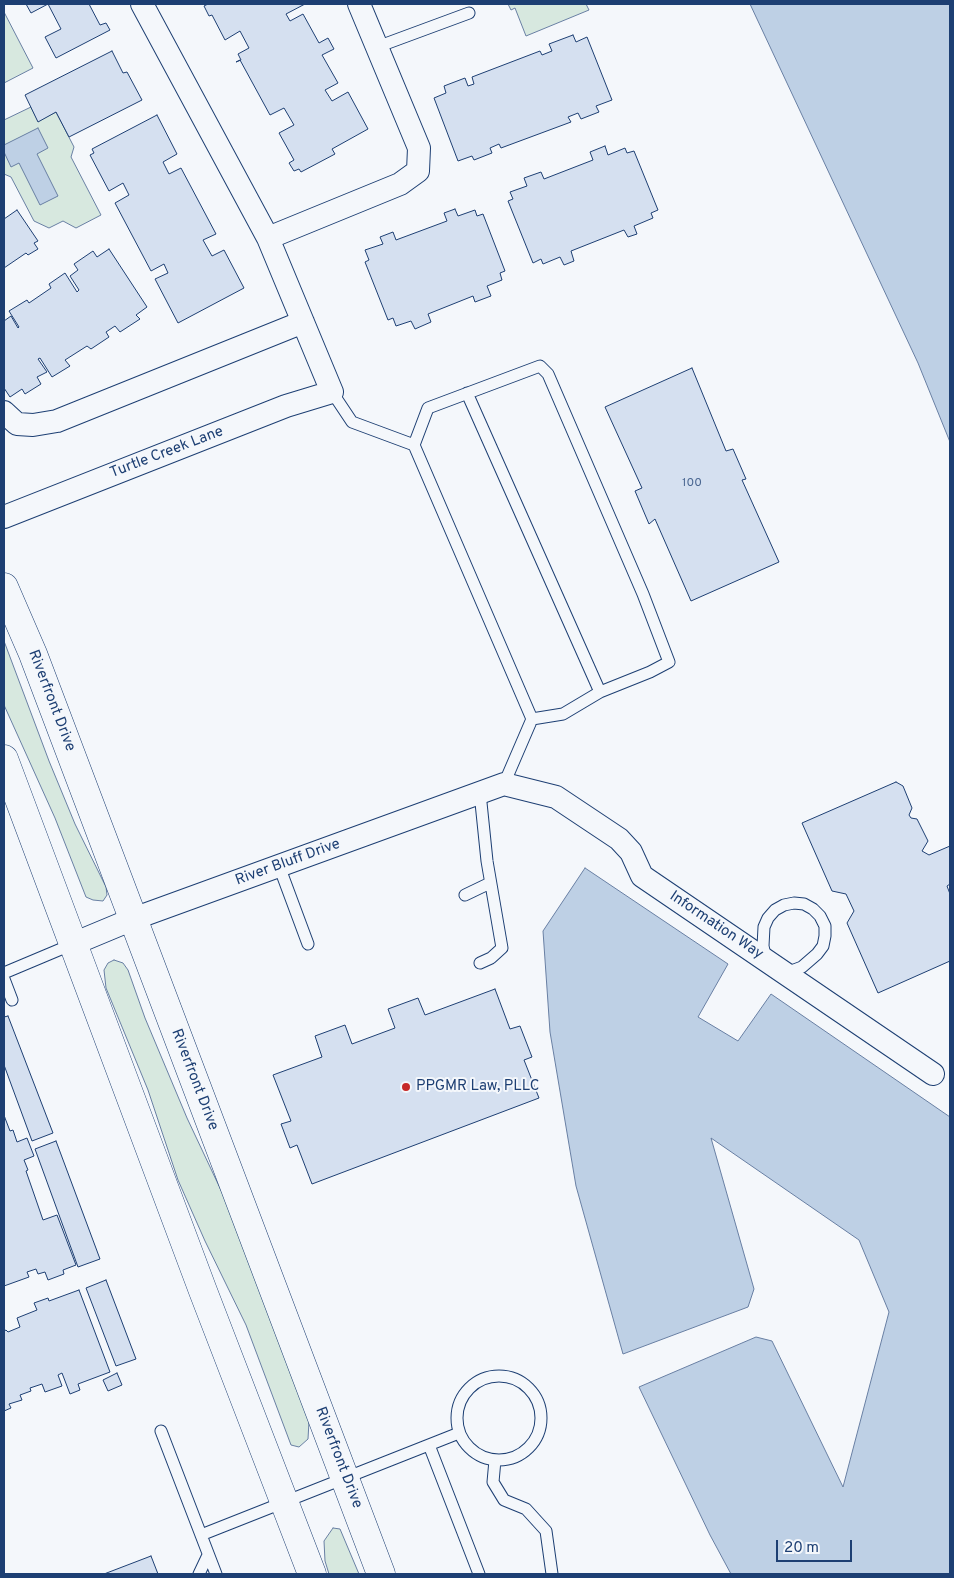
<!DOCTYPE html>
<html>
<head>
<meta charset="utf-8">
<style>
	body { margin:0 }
	#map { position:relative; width:954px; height:1578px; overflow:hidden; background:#f4f7fb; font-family:Overpass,sans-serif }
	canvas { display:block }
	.frame { position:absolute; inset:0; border:5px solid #1d3f73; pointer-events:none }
	.scale { position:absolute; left:776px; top:1540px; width:76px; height:22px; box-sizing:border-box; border:2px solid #1d3f73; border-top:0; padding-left:6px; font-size:15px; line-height:18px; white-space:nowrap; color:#1d3f73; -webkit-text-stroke:4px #f4f7fb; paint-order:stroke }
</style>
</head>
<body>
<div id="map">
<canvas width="954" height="1578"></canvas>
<div class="frame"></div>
<div class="scale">20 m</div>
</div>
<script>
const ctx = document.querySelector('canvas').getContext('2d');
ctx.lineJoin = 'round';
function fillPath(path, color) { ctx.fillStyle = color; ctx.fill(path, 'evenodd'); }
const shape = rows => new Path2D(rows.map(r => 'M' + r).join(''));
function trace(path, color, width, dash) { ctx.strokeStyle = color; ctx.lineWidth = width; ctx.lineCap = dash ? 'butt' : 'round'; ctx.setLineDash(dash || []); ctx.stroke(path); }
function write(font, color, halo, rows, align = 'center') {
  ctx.font = font + ' Overpass,sans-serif'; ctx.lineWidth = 4; ctx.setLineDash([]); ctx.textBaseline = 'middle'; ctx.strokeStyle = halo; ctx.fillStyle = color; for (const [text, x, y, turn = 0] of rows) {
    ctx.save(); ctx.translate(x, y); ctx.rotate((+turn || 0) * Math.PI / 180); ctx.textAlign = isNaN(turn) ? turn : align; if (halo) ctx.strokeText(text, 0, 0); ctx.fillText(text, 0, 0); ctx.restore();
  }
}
const green = shape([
	[508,4,586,4,589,10,526,36,515,8,511,10,508,4],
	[4,12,33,68,4,83,4,12],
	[31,107,38,121,56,112,74,147,71,157,101,215,76,228,63,221,49,228,34,221,11,177,4,174,4,120,31,107],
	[4,641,49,761,75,824,106,887,107,895,103,901,93,900,86,897,55,818,4,705,4,641],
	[114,960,123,963,128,970,145,1018,187,1118,243,1237,309,1421,308,1439,299,1447,291,1445,246,1325,205,1241,178,1180,148,1090,106,988,104,970,108,963,114,960],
	[333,1528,340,1529,359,1574,329,1574,325,1561,324,1541,333,1528]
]);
const water = shape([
	[750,4,950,4,950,442,918,363,750,4],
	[38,128,48,148,37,154,58,196,40,205,19,163,11,167,4,152,4,145,38,128],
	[585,868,728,964,698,1017,738,1041,771,994,950,1117,950,1574,731,1574,710,1535,639,1387,756,1337,772,1341,843,1487,889,1312,859,1240,711,1138,754,1289,748,1307,623,1354,576,1186,550,1032,543,931,585,868]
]);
const building = shape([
	[26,4,89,4,100,25,106,23,110,30,56,58,45,37,61,29,48,4,31,13,26,4],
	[208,4,305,4,286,14,290,21,303,14,319,43,328,38,334,49,322,55,338,83,325,90,332,101,348,92,368,129,332,149,335,154,301,172,299,169,294,171,289,163,294,160,279,133,294,125,284,108,270,115,240,60,236,62,241,60,238,54,249,48,240,31,225,40,212,15,209,16,204,6,208,4],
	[573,35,576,42,587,37,612,100,596,106,599,112,581,119,578,113,568,117,571,122,501,148,499,144,490,148,492,153,474,160,472,156,458,161,434,98,446,93,444,86,465,78,468,86,474,84,472,77,540,51,542,55,552,51,549,44,573,35],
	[112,51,123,73,127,72,142,100,69,137,56,112,38,122,25,95,112,51],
	[157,115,177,154,163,162,169,174,181,168,216,234,203,240,212,256,224,250,244,288,178,323,155,279,168,273,164,264,151,271,115,203,129,195,123,183,109,191,90,155,94,153,92,149,157,115],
	[605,146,608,155,625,148,627,153,634,151,658,210,651,213,653,218,634,226,637,234,628,237,624,230,571,251,574,261,564,265,560,257,543,264,541,259,533,263,508,201,513,199,510,192,527,186,524,178,541,172,544,179,593,160,590,152,605,146],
	[455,209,458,216,475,210,477,216,483,214,505,271,500,273,502,280,487,286,491,296,475,302,473,296,428,314,431,322,415,329,411,321,396,326,393,318,388,320,365,262,369,260,365,250,383,244,380,237,393,232,396,240,447,221,444,213,455,209],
	[17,210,38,241,34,243,38,249,28,255,26,253,4,268,4,219,17,210],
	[109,249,147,307,136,315,140,319,120,332,115,326,106,332,109,337,91,349,87,346,65,360,70,366,52,377,40,358,38,359,47,372,37,377,41,384,25,394,22,389,10,397,4,388,4,321,11,316,18,328,19,327,9,311,27,300,29,303,51,288,49,284,65,273,77,292,79,290,70,276,78,270,74,264,93,251,97,257,109,249],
	[692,368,726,451,733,449,746,479,742,480,779,562,691,601,655,519,649,524,635,491,642,488,605,407,692,368],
	[896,782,903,786,912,808,909,815,911,818,917,819,928,841,922,851,929,855,950,846,950,884,947,886,950,894,950,961,878,993,847,923,854,911,846,894,832,891,802,823,896,782],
	[495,989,510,1029,520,1026,532,1057,524,1060,539,1098,312,1184,297,1145,290,1148,281,1124,291,1121,273,1075,322,1057,315,1036,345,1025,352,1044,395,1028,388,1009,418,998,425,1015,495,989],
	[8,1016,53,1133,32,1141,4,1065,4,1017,8,1016],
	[5,1118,10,1131,13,1130,17,1142,27,1138,34,1156,24,1160,28,1170,26,1171,43,1220,57,1215,76,1265,63,1270,64,1274,48,1280,45,1272,38,1274,36,1269,27,1272,29,1277,4,1286,4,1119,5,1118],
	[56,1141,100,1259,78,1267,35,1149,56,1141],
	[106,1280,136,1359,116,1366,86,1288,106,1280],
	[79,1290,110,1372,78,1384,80,1390,70,1394,62,1373,58,1375,62,1386,45,1392,42,1384,30,1388,31,1391,20,1395,22,1400,9,1404,11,1408,4,1411,4,1331,6,1330,8,1332,20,1327,17,1318,37,1310,34,1303,48,1298,49,1301,79,1290],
	[117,1373,122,1385,108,1391,103,1380,117,1373],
	[151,1556,158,1574,104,1574,151,1556]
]);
const lane = shape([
	[377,47,469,13],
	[332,392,352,422,414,445,532,719,563,714,600,692,650,672,669,662,643,594,548,374,540,366,428,408,414,445],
	[467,393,600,692],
	[504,784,532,719],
	[480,793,487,861,502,948,491,958,480,963],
	[279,866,308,944],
	[465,895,490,883],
	[766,960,763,946,764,927,768,918,775,910,784,905,794,903,804,904,813,909,820,916,825,926,825,936,823,946,817,954,802,967,786,973],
	[4,973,73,944],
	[4,979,12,1000],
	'457 1418a42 42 0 1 1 84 0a42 42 0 1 1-84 0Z',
	[161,1431,216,1574],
	[429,1445,479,1574],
	[495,1460,493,1482,504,1500,526,1509,546,1531,552,1574],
	[201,1535,459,1433],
	[199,1574,208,1555]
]);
const street = shape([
	[142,4,268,238,400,184,418,171,419,148,359,4],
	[4,412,17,424,33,425,57,421,303,322],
	[4,517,286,406,332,392,268,238],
	[73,944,133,919,504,784,556,797,619,839,631,852,642,876,933,1074]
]);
const secondary = shape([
	[4,587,33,654,381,1574],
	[4,759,203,1291,312,1574]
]);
const markers = [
	[406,1087,5,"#c62828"]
];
const numberNames = [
	["100",692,484]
];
const streetNames = [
	["Turtle Creek Lane",167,453,-21],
	["Riverfront Drive",51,701,69],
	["River Bluff Drive",288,863,-20],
	["Information Way",716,926,34],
	["Riverfront Drive",194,1080,69],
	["Riverfront Drive",338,1458,69]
];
const poiNames = [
	["PPGMR Law, PLLC",416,1087]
];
fillPath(green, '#d7e8df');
trace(green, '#687fa3', 1);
fillPath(water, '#bed0e5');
trace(water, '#687fa3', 1);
fillPath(building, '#d5e0f0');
trace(building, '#1d3f73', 1);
trace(lane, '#1d3f73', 13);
trace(street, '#1d3f73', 24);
trace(secondary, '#1d3f73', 29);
trace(lane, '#f4f7fb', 11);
trace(street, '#f4f7fb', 22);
trace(secondary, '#f4f7fb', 28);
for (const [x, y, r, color] of markers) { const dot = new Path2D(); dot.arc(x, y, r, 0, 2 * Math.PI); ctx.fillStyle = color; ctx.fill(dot); trace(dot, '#f4f7fb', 2); }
write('12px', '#4b6792', null, numberNames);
write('15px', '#1d3f73', '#f4f7fb', streetNames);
write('15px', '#1d3f73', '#f4f7fb', poiNames, 'left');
</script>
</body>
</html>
